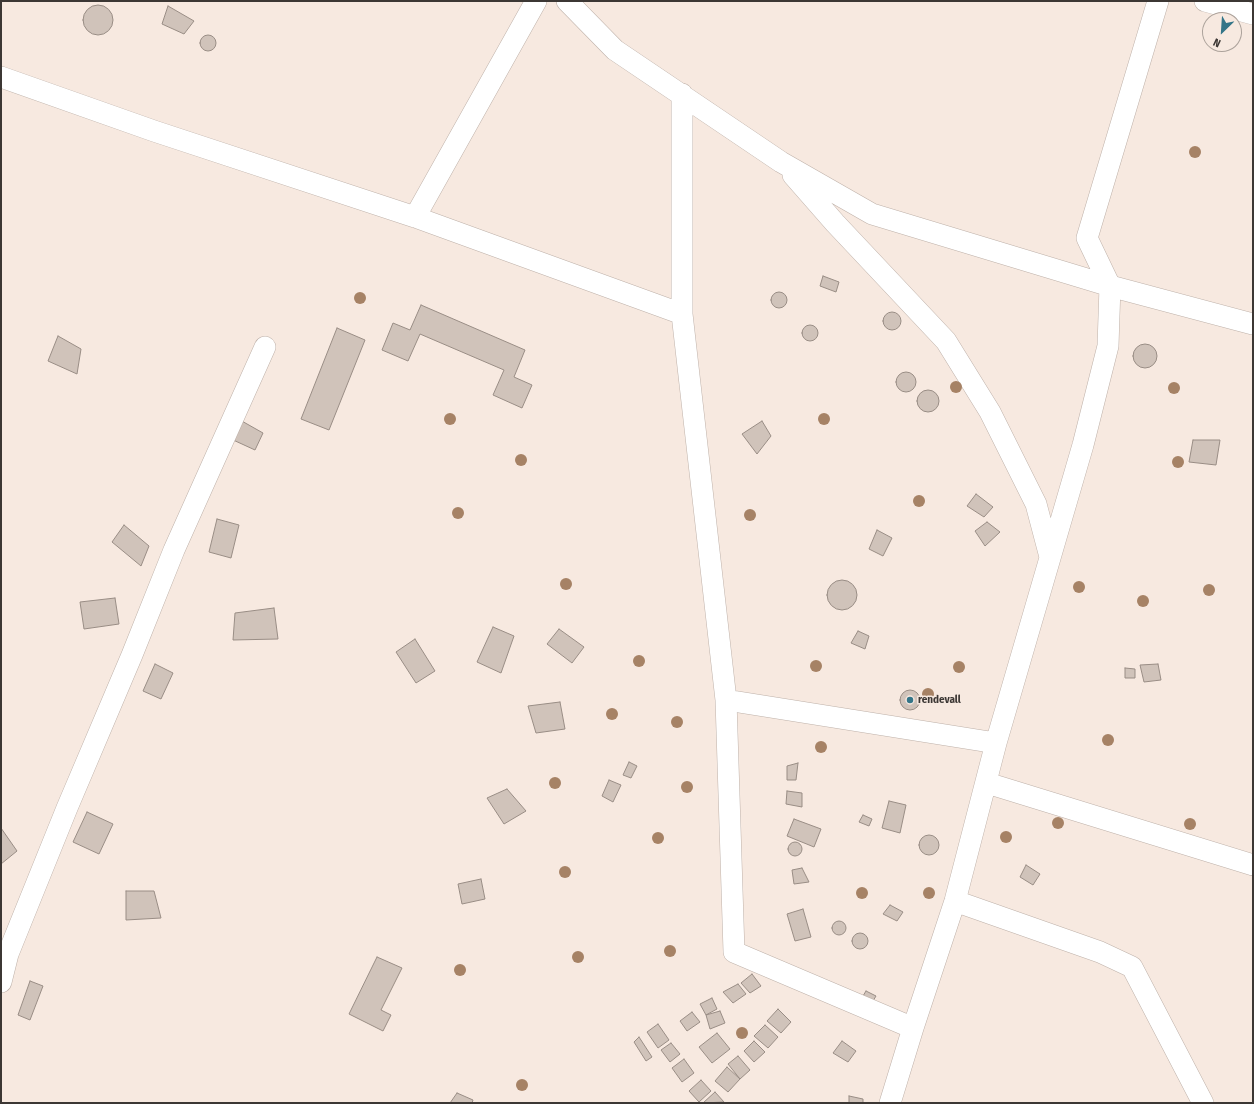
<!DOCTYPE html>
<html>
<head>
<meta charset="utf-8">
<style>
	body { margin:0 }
	#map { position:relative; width:1254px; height:1104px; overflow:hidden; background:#f7e9e0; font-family:"Fira Sans Condensed",sans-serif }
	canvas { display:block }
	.frame { position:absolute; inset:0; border:2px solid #3c3734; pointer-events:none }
	.north { position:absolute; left:1202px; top:12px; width:40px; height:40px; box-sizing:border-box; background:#f7e9e0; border:1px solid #aca29b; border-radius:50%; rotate:205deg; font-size:11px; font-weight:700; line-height:16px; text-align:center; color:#3c3734 }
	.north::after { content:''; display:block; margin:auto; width:14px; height:18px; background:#347588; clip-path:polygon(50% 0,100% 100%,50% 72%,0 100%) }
</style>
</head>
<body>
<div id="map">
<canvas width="1254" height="1104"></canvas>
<div class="frame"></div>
<div class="north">N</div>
</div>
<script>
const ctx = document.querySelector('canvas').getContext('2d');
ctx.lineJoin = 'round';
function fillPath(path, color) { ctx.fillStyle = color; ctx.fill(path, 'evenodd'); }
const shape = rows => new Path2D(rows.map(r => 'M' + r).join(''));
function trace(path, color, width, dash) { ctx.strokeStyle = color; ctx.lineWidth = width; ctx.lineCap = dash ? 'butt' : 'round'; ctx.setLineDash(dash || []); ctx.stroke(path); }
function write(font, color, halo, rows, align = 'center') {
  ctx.font = font + ' "Fira Sans Condensed",sans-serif'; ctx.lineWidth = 3; ctx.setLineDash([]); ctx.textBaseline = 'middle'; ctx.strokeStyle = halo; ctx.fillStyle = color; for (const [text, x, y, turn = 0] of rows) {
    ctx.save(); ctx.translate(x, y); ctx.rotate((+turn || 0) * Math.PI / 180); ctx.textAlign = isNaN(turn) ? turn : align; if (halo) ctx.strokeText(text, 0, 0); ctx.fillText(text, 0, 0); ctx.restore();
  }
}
const building = shape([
	'83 20a15 15 0 1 1 30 0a15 15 0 1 1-30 0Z',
	[168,6,194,21,184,34,162,24,168,6],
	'200 43a8 8 0 1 1 16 0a8 8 0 1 1-16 0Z',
	[823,276,839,282,836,292,820,286,823,276],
	'771 300a8 8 0 1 1 16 0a8 8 0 1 1-16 0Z',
	[421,305,525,350,514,377,532,385,522,408,493,395,504,370,420,334,408,361,382,350,393,323,410,330,421,305],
	'883 321a9 9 0 1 1 18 0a9 9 0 1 1-18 0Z',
	'802 333a8 8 0 1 1 16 0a8 8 0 1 1-16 0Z',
	[337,328,365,340,329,430,301,419,337,328],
	[58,336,81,349,77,374,48,361,58,336],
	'1133 356a12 12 0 1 1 24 0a12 12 0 1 1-24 0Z',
	'896 382a10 10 0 1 1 20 0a10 10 0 1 1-20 0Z',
	'917 401a11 11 0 1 1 22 0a11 11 0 1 1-22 0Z',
	[240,420,263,433,255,450,231,439,240,420],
	[762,421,771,436,757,454,742,434,762,421],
	[1193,440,1220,440,1216,465,1189,462,1193,440],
	[976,494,993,507,984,517,967,506,976,494],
	[217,519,239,525,231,558,209,552,217,519],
	[987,522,1000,532,985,546,975,531,987,522],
	[124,525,149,546,141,566,112,542,124,525],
	[877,530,892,538,883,556,869,549,877,530],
	'827 595a15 15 0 1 1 30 0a15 15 0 1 1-30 0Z',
	[115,598,119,624,84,629,80,602,115,598],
	[274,608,278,639,233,640,235,613,274,608],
	[493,627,514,636,501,673,477,662,493,627],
	[559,629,584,647,572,663,547,644,559,629],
	[858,631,869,636,865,649,851,643,858,631],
	[415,639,435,671,416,683,396,652,415,639],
	[155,664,173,673,161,699,143,691,155,664],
	[1158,664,1161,680,1144,682,1140,665,1158,664],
	[1125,668,1135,669,1135,678,1125,678,1125,668],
	'900 700a10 10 0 1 1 20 0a10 10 0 1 1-20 0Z',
	[560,702,565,729,536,733,528,706,560,702],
	[629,762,637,766,631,778,623,775,629,762],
	[798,763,796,780,787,780,787,766,798,763],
	[609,780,621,785,613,802,602,796,609,780],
	[507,789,526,811,504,824,487,798,507,789],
	[787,791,802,793,802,807,786,804,787,791],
	[889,801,906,805,900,833,882,828,889,801],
	[87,812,113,824,99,854,73,842,87,812],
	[863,815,872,819,869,826,859,822,863,815],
	[794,819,821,829,814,847,787,836,794,819],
	[1,828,17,851,1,864,1,828],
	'919 845a10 10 0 1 1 20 0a10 10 0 1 1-20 0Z',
	'788 849a7 7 0 1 1 14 0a7 7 0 1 1-14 0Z',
	[1026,865,1040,874,1033,885,1020,877,1026,865],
	[802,868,809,882,794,884,792,870,802,868],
	[481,879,485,899,462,904,458,884,481,879],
	[126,891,154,891,161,918,126,920,126,891],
	[890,905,903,912,897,921,883,914,890,905],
	[803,909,811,937,795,941,787,914,803,909],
	'832 928a7 7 0 1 1 14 0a7 7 0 1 1-14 0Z',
	'852 941a8 8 0 1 1 16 0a8 8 0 1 1-16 0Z',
	[377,957,402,968,381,1010,391,1015,383,1031,349,1014,377,957],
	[752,974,761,986,750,993,741,983,752,974],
	[30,981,43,986,30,1020,18,1015,30,981],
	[738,984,746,994,733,1003,723,992,738,984],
	[866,991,876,996,870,1006,860,1001,866,991],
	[712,998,717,1009,706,1015,700,1004,712,998],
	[778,1009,791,1022,781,1033,767,1021,778,1009],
	[720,1011,725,1023,710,1029,706,1015,720,1011],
	[692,1012,700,1022,687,1031,680,1021,692,1012],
	[658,1024,669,1040,658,1048,647,1032,658,1024],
	[765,1025,778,1037,768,1048,754,1036,765,1025],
	[717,1033,730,1049,712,1063,699,1047,717,1033],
	[639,1037,652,1057,646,1061,634,1042,639,1037],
	[754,1041,765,1052,754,1062,744,1051,754,1041],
	[842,1041,856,1051,848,1062,833,1053,842,1041],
	[671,1043,680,1054,670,1062,661,1050,671,1043],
	[738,1056,750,1070,740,1079,728,1064,738,1056],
	[684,1059,694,1073,682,1082,672,1068,684,1059],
	[727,1067,740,1079,728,1092,715,1081,727,1067],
	[701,1080,711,1091,699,1102,689,1091,701,1080],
	[715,1092,724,1102,703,1103,715,1092],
	[457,1093,473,1100,472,1103,450,1103,457,1093],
	[849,1096,863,1099,863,1103,849,1103,849,1096]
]);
const minor = shape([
	[567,1,615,50,781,162,872,214,1110,286,1253,324],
	[1205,1,1253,14],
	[1,77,154,131,415,217,682,314],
	[682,94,682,314,726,700,734,952,913,1028],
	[793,175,835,223,946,341,990,412,1036,504,1050,557],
	[415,217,536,1],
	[726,700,996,743],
	[987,783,1253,865],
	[955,901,1100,952,1132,967,1203,1103],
	[1,982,8,954,67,808,132,655,174,550,265,347],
	[890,1103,913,1028,955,901,996,743,1083,445,1108,346,1110,286,1087,238,1158,1]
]);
const trees = [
	[1195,152],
	[360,298],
	[956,387],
	[1174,388],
	[450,419],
	[824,419],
	[521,460],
	[1178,462],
	[919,501],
	[458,513],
	[750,515],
	[566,584],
	[1079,587],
	[1209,590],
	[1143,601],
	[639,661],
	[816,666],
	[959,667],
	[928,694],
	[612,714],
	[677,722],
	[1108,740],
	[821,747],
	[555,783],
	[687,787],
	[1058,823],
	[1190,824],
	[1006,837],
	[658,838],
	[565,872],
	[862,893],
	[929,893],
	[670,951],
	[578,957],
	[460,970],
	[742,1033],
	[522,1085]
];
const markers = [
	[910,700,4,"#347588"]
];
const poiNames = [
	["rendevall",918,700]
];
fillPath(building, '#d0c3ba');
trace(building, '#998d85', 1);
trace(minor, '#beb1a9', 22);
trace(minor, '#fff', 21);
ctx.fillStyle = '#a68265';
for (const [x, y] of trees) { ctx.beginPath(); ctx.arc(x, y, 6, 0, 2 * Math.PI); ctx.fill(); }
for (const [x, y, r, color] of markers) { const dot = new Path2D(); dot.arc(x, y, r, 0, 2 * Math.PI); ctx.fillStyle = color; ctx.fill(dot); trace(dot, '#f7e9e0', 1.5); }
write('bold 11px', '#3c3734', '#f7e9e0', poiNames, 'left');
</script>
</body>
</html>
